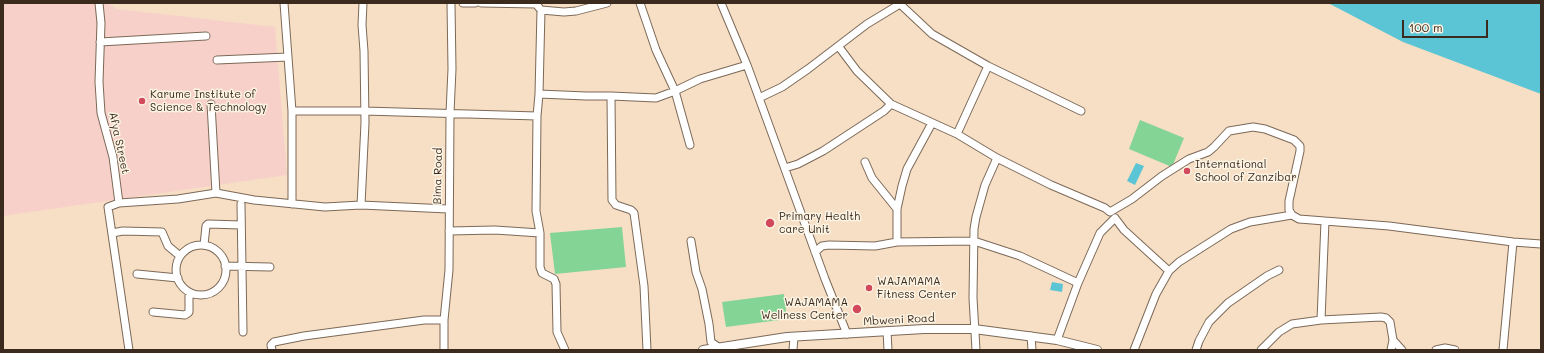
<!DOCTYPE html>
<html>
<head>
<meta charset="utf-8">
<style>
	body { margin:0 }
	#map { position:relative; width:1544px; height:353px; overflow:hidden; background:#f6dfc4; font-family:Mali,sans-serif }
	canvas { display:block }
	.frame { position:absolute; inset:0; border:4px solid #3b2a1e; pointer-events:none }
	.scale { position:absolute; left:1402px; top:20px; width:86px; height:18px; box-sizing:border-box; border:2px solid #3b2a1e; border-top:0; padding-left:5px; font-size:12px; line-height:14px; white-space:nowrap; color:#3b2a1e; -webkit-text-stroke:3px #fcf5e5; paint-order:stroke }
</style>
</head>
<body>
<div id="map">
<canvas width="1544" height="353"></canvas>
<div class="frame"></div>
<div class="scale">100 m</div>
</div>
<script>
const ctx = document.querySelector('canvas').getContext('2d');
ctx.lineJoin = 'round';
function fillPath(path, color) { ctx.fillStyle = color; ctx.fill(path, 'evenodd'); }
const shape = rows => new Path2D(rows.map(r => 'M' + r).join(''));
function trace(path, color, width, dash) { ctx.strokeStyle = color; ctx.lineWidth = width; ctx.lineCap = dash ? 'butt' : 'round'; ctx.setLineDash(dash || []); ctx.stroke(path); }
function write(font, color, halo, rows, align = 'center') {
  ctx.font = font + ' Mali,sans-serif'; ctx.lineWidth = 3; ctx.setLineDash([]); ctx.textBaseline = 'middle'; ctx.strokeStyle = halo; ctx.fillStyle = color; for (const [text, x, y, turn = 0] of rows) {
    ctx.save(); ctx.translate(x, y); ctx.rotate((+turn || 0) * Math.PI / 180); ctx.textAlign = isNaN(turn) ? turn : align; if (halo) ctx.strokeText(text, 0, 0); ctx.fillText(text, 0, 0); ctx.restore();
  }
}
const built = shape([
	[3,3,107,3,117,9,275,27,287,175,3,216]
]);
const green = shape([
	[1140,120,1184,138,1172,167,1129,149],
	[622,227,626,267,555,274,550,233],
	[784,294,787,319,726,327,722,302]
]);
const water = shape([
	[1328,3,1541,3,1541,94,1403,42],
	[1136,163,1144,166,1135,185,1127,181],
	[1052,282,1063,284,1062,292,1050,290]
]);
const minor = shape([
	[99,3,101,23,99,82,101,113,113,157,119,203,108,207,129,350],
	[284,3,292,111,292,204],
	[463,3,475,3],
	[481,3,536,4,541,10,564,12,576,11,607,3],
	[640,3,656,50,675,91,690,145],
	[721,3,747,65,825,279,847,334],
	[541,10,539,94,537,116,536,211,540,233,540,267,542,273,554,279,556,284,557,332,565,350],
	[100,42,206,36],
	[839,47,857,71,891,104,957,134,997,158,1051,185,1105,208,1110,212,1132,199,1162,176,1189,159,1208,152,1214,147,1229,131,1253,127,1265,129,1294,140,1300,146,1300,151,1289,201,1289,210,1292,215,1299,219,1389,226,1513,242,1541,244],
	[217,60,288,57],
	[539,94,586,96,611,96],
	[759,98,782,87,808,69,867,24,900,4,932,34,988,66,1081,111],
	[211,104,216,193],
	[292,111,364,111,537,116],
	[957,134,988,66],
	[865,162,872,178,897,209],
	[785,168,798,164,823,151,884,111,891,104],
	[119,203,178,199,216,193,254,200,325,207,361,205,448,209],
	[241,204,243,332],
	[361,205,365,123,364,51,362,25,363,3],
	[449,231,495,230,540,233],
	[112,233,123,231,162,232,168,246,180,256],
	[691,241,696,272,702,289,709,324,711,342,721,349],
	[897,242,897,209,902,186,907,169,932,123],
	[204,245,206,226,208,224,241,225],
	'176 270a25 25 0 1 1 50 0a25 25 0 1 1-50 0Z',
	[815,252,822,246,829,245,875,246,897,242,974,241,1020,256,1078,283],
	[225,266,270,267],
	[137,274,178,278],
	[153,312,185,315,188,313,189,312,189,292],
	[1321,320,1325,221],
	[887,331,888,350],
	[1031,336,1032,350],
	[1057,340,1078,283,1100,233,1115,218,1124,230,1169,271],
	[1393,340,1402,350],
	[272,350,271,345,274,342,304,336,424,320,444,320],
	[444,350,444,320,449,270,450,113,452,69,451,3],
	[647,350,644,286,634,213,631,210,616,205,612,200,611,96,656,98,675,91,700,79,747,65],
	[793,350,794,337],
	[976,350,973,298,974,229,976,217,985,185,997,158],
	[1134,350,1156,294,1169,271,1179,262,1231,229,1250,222,1292,215],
	[1196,350,1199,341,1209,322,1228,303,1267,276,1279,270],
	[1261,350,1279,332,1292,324,1321,320,1381,317,1386,318,1390,322,1393,340,1391,350],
	[1436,350,1445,348,1455,350],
	[1503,350,1513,242]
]);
const tertiary = shape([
	[703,350,787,337,924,329,974,329,1057,340,1097,350]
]);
const markers = [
	[142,101,4,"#d1495b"],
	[1187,171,4,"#d1495b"],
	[770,223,5,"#d1495b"],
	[869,288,4,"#d1495b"],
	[857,309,5,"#d1495b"]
];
const poiNames = [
	["Karume Institute of",150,95],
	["Science & Technology",150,108],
	["International",1195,165],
	["School of Zanzibar",1195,178],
	["Primary Health",779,217],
	["care Unit",779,230],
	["WAJAMAMA",877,282],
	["Fitness Center",877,295],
	["WAJAMAMA",848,303,"right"],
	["Wellness Center",848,316,"right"]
];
const streetNames = [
	["Afya Street",119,143,78],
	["Bima Road",438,176,-89],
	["Mbweni Road",899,320,-3]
];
fillPath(built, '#f7d0ca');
fillPath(green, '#83d495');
fillPath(water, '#5bc5d5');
trace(minor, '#7c6958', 9);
trace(tertiary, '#7c6958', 10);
trace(minor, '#fff', 7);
trace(tertiary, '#fff', 8);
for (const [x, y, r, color] of markers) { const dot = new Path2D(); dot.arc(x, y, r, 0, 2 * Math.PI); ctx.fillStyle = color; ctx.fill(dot); trace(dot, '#fcf5e5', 1.5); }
write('11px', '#3b2a1e', '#fcf5e5', poiNames, 'left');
write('11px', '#3b2a1e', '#fcf5e5', streetNames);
</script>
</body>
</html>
